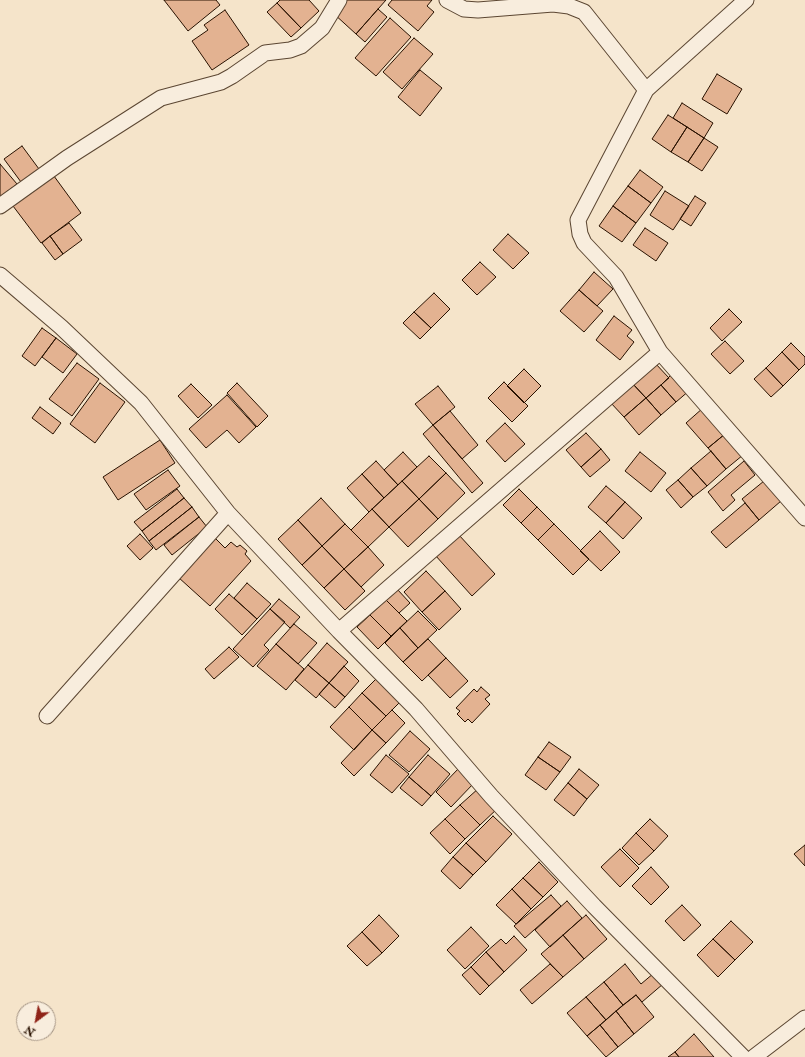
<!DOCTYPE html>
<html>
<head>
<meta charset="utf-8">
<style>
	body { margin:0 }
	#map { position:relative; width:805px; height:1057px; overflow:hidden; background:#f5e4ca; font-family:"IM FELL Double Pica",serif }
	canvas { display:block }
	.north { position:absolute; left:16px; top:1001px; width:40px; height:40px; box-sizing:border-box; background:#f8eddd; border:1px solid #a59585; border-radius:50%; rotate:212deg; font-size:11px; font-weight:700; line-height:16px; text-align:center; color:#281100 }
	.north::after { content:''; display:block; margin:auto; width:14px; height:18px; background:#8f2418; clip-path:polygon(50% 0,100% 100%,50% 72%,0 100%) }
</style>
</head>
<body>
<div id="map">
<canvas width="805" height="1057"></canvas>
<div class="north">N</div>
</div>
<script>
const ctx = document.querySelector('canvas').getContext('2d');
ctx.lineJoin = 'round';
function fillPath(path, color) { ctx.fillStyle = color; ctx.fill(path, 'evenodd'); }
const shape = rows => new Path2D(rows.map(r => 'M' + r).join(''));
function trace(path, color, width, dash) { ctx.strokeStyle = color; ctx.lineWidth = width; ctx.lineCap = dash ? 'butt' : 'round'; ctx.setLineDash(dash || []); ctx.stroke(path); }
const building = shape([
	[164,0,216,0,220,5,188,31,164,0],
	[280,0,309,0,319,11,301,28,277,3,280,0],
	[346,0,386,0,356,34,333,13,346,0],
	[392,0,432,0,427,6,434,12,418,31,388,5,392,0],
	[277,3,301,28,291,37,267,12,277,3],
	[378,9,387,17,365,42,356,34,378,9],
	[225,10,249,45,212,70,192,41,208,30,204,25,225,10],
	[390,18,411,37,376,76,355,58,390,18],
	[414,38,433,54,402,89,383,72,414,38],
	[420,70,442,88,420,116,398,97,420,70],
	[717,74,742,89,727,114,702,99,717,74],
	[682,103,713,123,704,138,673,118,682,103],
	[668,115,687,127,671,152,652,139,668,115],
	[687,127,704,138,688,162,671,152,687,127],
	[704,138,718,147,702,171,688,162,704,138],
	[22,146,39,169,21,182,4,159,22,146],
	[0,164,17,184,0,197,0,164],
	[640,170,663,187,651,203,628,186,640,170],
	[51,172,81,213,41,243,10,202,51,172],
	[628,186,651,203,636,223,613,206,628,186],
	[665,191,689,206,673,230,650,215,665,191],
	[695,196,706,203,691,226,680,219,695,196],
	[613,206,636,223,622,242,599,226,613,206],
	[69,223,82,240,63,254,50,236,69,223],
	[645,228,668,243,656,261,633,245,645,228],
	[508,234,529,253,513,269,493,250,508,234],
	[50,236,63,254,55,260,42,243,50,236],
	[480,262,496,277,477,295,462,280,480,262],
	[594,272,613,289,597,306,579,290,594,272],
	[579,290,603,311,584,332,560,311,579,290],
	[434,293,450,309,431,328,414,312,434,293],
	[729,309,742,322,722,341,710,328,729,309],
	[414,312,431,328,420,339,403,323,414,312],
	[614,316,632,330,627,336,634,342,620,360,596,340,614,316],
	[42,328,56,338,35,366,22,356,42,328],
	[56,338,77,354,63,373,42,357,56,338],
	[725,341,744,361,730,374,711,354,725,341],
	[791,343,805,357,805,364,799,370,782,352,791,343],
	[782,352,799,370,783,386,766,368,782,352],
	[77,363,99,379,72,416,49,399,77,363],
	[655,363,669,378,646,398,632,383,655,363],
	[766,368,783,386,771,397,754,379,766,368],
	[524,369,541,386,524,403,507,386,524,369],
	[674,372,690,390,676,402,661,385,674,372],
	[504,382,528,406,512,422,488,398,504,382],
	[100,383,125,402,95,443,70,424,100,383],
	[237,383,268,416,257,427,227,393,237,383],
	[632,383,646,398,624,417,610,402,632,383],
	[191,384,212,405,198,418,178,396,191,384],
	[661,385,676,402,661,415,646,398,661,385],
	[438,386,455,407,433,425,415,404,438,386],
	[227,395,256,427,239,443,227,430,206,448,189,429,227,395],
	[646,398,661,415,639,435,624,417,646,398],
	[40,407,61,423,53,434,32,418,40,407],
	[703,408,725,434,708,448,686,423,703,408],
	[450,411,478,445,462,459,433,425,450,411],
	[505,423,525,444,505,462,486,441,505,423],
	[433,425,483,483,472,493,423,434,433,425],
	[586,433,601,449,581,467,566,450,586,433],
	[725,434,743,455,726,469,708,448,725,434],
	[160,440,175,463,118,500,103,477,160,440],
	[601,449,610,460,590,477,581,467,601,449],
	[711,451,726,469,707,486,691,468,711,451],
	[403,452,417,467,398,485,384,470,403,452],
	[640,452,666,473,651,492,625,471,640,452],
	[429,456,446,473,419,499,402,481,429,456],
	[376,461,398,485,384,498,362,474,376,461],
	[744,461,755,475,731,495,735,500,723,511,708,492,744,461],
	[691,468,707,486,693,497,678,480,691,468],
	[168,470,180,486,146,510,134,494,168,470],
	[446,473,465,493,438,519,419,499,446,473],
	[362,474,384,498,369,512,347,488,362,474],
	[678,480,693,497,681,508,666,490,678,480],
	[402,481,419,499,389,527,372,509,402,481],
	[764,481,781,501,759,520,742,499,764,481],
	[606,486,625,502,606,523,588,507,606,486],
	[177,489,184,498,142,531,134,522,177,489],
	[519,489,537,507,521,523,503,505,519,489],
	[184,498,192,507,149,541,142,531,184,498],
	[321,498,345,524,322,546,298,520,321,498],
	[419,499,438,519,408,547,389,527,419,499],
	[625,502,642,518,623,539,606,523,625,502],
	[745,503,759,520,726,548,711,532,745,503],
	[192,507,199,517,156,550,149,541,192,507],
	[537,507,554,524,538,540,521,523,537,507],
	[372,509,389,527,368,547,351,530,372,509],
	[199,517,207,527,172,555,164,545,199,517],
	[298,520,322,546,302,565,278,539,298,520],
	[345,524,368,547,344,569,322,546,345,524],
	[554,524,589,559,573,575,538,540,554,524],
	[600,531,620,552,601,571,580,551,600,531],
	[140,534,153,548,140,560,127,546,140,534],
	[458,534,495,574,472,596,435,555,458,534],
	[214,537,225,548,231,542,237,547,240,545,247,551,245,554,251,561,210,606,178,577,214,537],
	[322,546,344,569,324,588,302,565,322,546],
	[368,547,384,565,361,587,344,569,368,547],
	[344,569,365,591,345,610,324,588,344,569],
	[426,571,445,591,422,612,404,592,426,571],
	[247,583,271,604,257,619,234,598,247,583],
	[397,589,410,603,399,613,386,600,397,589],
	[445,591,461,609,439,630,422,612,445,591],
	[229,594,257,619,242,635,215,609,229,594],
	[279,599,300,617,290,628,270,609,279,599],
	[386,600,407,621,391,636,370,615,386,600],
	[270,609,285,622,264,645,269,650,253,667,233,649,270,609],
	[418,611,437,630,418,648,400,628,418,611],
	[370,615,391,636,378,649,357,627,370,615],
	[294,624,317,643,298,664,276,644,294,624],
	[400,628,418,648,403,662,385,643,400,628],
	[428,639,446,658,422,681,403,662,428,639],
	[327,643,348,662,329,683,308,665,327,643],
	[276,644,304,669,286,690,257,666,276,644],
	[229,647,239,657,214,679,205,669,229,647],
	[446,658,468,681,450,698,428,675,446,658],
	[308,665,329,683,316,698,295,680,308,665],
	[344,666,359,681,345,697,329,683,344,666],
	[376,679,400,702,386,716,362,693,376,679],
	[329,683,345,697,335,708,319,694,329,683],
	[481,687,490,695,485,699,490,704,472,723,468,719,465,722,457,714,460,711,456,708,474,689,477,692,481,687],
	[362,693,386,716,372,730,349,707,362,693],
	[349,707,372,730,354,750,330,727,349,707],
	[392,710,405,723,386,743,372,730,392,710],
	[372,730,386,743,354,776,341,763,372,730],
	[410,731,430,749,409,772,389,755,410,731],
	[549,742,571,757,560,772,538,757,549,742],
	[386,755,409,774,392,793,370,775,386,755],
	[428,755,450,774,431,796,409,777,428,755],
	[538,757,560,772,546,790,525,775,538,757],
	[459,768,474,783,451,807,436,792,459,768],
	[579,769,599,785,587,799,568,783,579,769],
	[409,777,431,796,422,806,400,788,409,777],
	[568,783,587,799,574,816,554,800,568,783],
	[479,788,498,808,480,825,460,805,479,788],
	[460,805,480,825,465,839,445,819,460,805],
	[493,816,512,834,486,862,466,843,493,816],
	[445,819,465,839,450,854,430,833,445,819],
	[650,819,668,836,654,851,636,833,650,819],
	[636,833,654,851,639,865,622,848,636,833],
	[466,843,486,862,473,875,453,857,466,843],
	[805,845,805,866,794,854,805,845],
	[620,849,639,868,620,887,601,867,620,849],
	[453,857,473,875,460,889,441,871,453,857],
	[539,862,558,882,543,897,523,878,539,862],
	[651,867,669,887,651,905,632,886,651,867],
	[523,878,543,897,531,909,512,889,523,878],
	[512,889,531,909,516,924,496,905,512,889],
	[551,895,561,906,525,938,514,926,551,895],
	[567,901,582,918,550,947,535,930,567,901],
	[682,905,701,925,684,941,665,921,682,905],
	[379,915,399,936,382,953,362,932,379,915],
	[586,915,607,939,584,959,563,935,586,915],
	[731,921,753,942,735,960,713,939,731,921],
	[471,927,489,946,465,969,447,950,471,927],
	[362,932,382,953,367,966,347,946,362,932],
	[563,935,584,959,563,977,541,954,563,935],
	[514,936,527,950,504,972,486,952,501,939,506,944,514,936],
	[713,939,735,960,718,977,697,955,713,939],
	[486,952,504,972,489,986,471,967,486,952],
	[550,964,563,977,532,1004,520,990,550,964],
	[625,964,641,984,654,973,663,984,642,1002,636,995,623,1005,604,982,625,964],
	[471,967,489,986,480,995,462,975,471,967],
	[604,982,623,1005,606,1020,586,997,604,982],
	[636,995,654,1017,634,1034,616,1011,636,995],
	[586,997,606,1020,587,1036,567,1013,586,997],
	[616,1011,634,1034,618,1047,600,1025,616,1011],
	[600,1025,618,1047,606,1057,587,1036,600,1025],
	[694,1034,714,1057,679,1057,675,1052,694,1034],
	[675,1052,679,1057,668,1057,675,1052]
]);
const minor = shape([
	[447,0,464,9,478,10,553,4,569,6,584,12,646,90],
	[746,0,646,90,578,220,580,234,584,243,616,277,660,352,805,518],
	[0,206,67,158,161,98,221,82,232,76,265,53,290,50,301,46,322,28,339,0],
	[0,275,61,327,141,403,228,513,339,631,416,709,491,796,594,906,743,1057],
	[339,631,660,352],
	[47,716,228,513],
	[754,1057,805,1018]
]);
fillPath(building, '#e3b291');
trace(building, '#281100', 1);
trace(minor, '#5b4632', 17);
trace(minor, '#f8eddd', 15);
</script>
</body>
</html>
